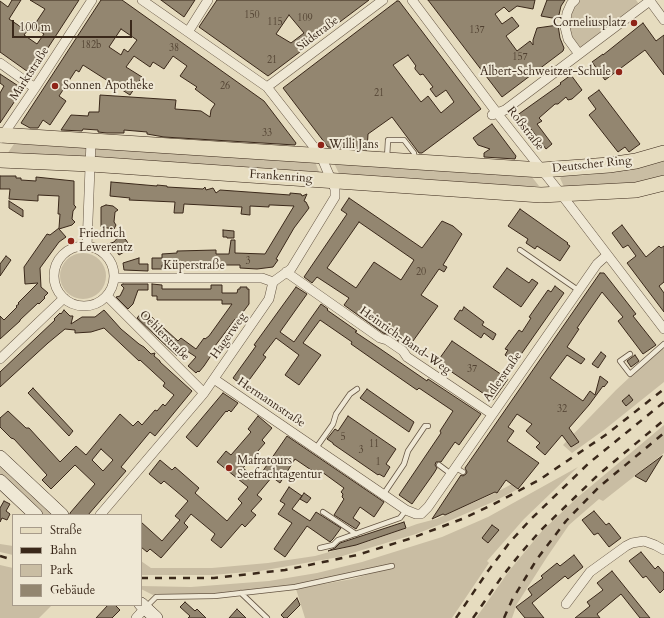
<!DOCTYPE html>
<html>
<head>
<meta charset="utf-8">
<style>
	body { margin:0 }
	#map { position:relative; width:664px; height:618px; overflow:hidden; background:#e6dcbf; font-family:Cardo,serif }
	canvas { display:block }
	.legend { position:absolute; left:12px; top:514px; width:130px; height:92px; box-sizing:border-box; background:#efe8d5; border:1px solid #a79b8a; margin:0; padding:5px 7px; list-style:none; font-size:12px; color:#3a281a }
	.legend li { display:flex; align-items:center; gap:8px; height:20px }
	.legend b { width:20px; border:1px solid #a79b8a }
	.scale { position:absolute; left:12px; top:20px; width:120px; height:18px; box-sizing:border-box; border:2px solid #3a281a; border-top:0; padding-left:5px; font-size:12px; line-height:14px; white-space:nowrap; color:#3a281a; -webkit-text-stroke:3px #efe8d5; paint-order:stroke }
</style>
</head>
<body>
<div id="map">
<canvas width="664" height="618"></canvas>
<ul class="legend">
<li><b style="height:5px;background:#e6dcbf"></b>Straße</li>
<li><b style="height:5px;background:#3a281a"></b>Bahn</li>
<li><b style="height:11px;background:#c9bda3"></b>Park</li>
<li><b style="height:11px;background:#938670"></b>Gebäude</li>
</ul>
<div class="scale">100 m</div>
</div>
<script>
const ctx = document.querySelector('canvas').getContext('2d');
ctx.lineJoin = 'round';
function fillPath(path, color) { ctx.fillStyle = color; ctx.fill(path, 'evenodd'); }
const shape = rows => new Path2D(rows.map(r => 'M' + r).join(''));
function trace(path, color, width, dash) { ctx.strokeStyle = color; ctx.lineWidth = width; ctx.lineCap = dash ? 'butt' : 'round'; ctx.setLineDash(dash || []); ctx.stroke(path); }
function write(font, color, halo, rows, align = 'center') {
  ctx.font = font + ' Cardo,serif'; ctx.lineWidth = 4; ctx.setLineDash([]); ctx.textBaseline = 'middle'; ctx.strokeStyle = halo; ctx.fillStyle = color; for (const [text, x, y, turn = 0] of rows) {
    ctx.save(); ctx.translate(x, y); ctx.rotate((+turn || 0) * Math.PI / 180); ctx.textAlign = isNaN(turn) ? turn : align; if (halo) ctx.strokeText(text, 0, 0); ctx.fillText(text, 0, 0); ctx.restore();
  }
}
const green = shape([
	[574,0,636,0,641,7,579,54,566,35],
	[14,144,86,148,98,146,314,159,321,177,5,157],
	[664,160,664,176,638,183,564,187,560,178,563,176,589,175,620,170],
	[334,163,528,172,539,186,499,186,341,178],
	'60 276a23 23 0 1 1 46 0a23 23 0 1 1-46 0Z',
	[662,347,664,350,664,382,604,430,572,453,563,445,616,390],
	[664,425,664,453,603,501,599,499,569,525,547,557,517,604,512,618,476,618,509,571,542,531,578,497],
	[0,462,56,515,41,515,0,475],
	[578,467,524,519,487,561,489,563,452,618,305,618,296,589,352,579,393,567,288,586,221,593,153,595,141,589,141,586,191,587,269,581,317,573,362,562,442,537,488,517],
	[512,484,518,489,495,501,444,523,416,534,339,557,260,571,212,575,141,575,141,561,151,568,212,568,268,563,315,556,373,540,417,524,436,519,493,494],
	[0,544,13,546,13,555,0,552],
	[0,565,13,568,13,605,52,605,39,618,0,618]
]);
const building = shape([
	[12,0,21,0,9,19,27,31,24,35,37,44,44,34,33,27,45,9,30,0,79,0,31,74,0,52,0,1,8,7,12,0],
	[101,0,122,0,264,101,296,143,295,145,164,137,147,134,147,132,124,130,124,133,107,133,98,132,98,130,83,129,82,131,61,130,71,115,88,116,89,112,99,112,100,95,176,100,175,109,201,111,210,117,211,110,215,104,195,89,197,87,180,76,187,66,173,56,164,69,153,62,150,67,134,56,126,67,142,77,130,95,83,65,79,72,76,70,59,96,66,101,50,125,43,120,38,128,30,128,21,123,101,0],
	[121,29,137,40,128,52,124,49,121,55,109,47,121,29],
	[161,0,195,0,184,17,161,0],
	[217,0,369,0,268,76,199,27,217,0],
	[289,15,304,33,291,43,276,34,289,15],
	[428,0,535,0,533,9,517,6,509,12,504,7,495,14,502,24,512,17,519,26,506,36,517,51,530,41,533,45,533,40,537,28,558,25,560,38,564,48,563,51,502,97,428,0],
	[547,0,565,0,561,6,558,19,541,16,547,0],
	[397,1,399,1,481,109,422,153,419,153,392,117,368,134,367,150,328,147,283,88,397,1],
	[408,55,416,66,415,67,415,69,420,75,423,74,433,87,430,89,436,97,446,90,454,102,441,113,428,96,421,102,393,65,408,55],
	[643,23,656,41,664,35,664,75,645,50,605,80,592,62,603,54,603,55,643,23],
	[0,74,23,89,0,123,0,93,4,86,0,83,0,74],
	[571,75,582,90,572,99,568,100,566,97,558,104,555,104,539,118,542,121,537,124,552,144,546,149,531,129,528,132,516,116,561,84,560,83,571,75],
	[599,90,640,144,629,152,625,147,618,152,589,115,596,109,588,98,599,90],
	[492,124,516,156,515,159,484,157,484,153,490,149,478,145,473,138,492,124],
	[0,176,16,176,16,178,21,178,21,180,36,181,36,177,74,181,74,205,76,207,73,211,72,219,75,222,72,225,59,229,66,237,59,242,40,268,41,287,48,293,44,297,45,298,39,304,38,303,20,320,20,321,0,339,0,316,4,320,17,307,16,306,19,304,18,303,38,283,25,284,24,267,47,234,50,235,59,228,60,214,58,214,59,196,38,195,38,201,9,199,10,189,0,189,0,176],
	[111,182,157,186,157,185,167,186,167,187,203,189,205,187,206,190,213,188,216,193,220,190,290,195,290,193,301,194,302,196,307,194,304,201,306,202,309,208,294,228,276,259,278,260,273,267,257,269,240,268,240,265,221,265,221,269,211,269,211,265,162,265,162,269,152,269,152,258,162,258,162,254,177,253,177,251,216,250,216,254,229,254,231,240,235,240,235,253,265,254,294,206,272,205,269,205,269,207,250,206,250,215,241,214,242,207,184,204,183,213,174,213,175,202,129,200,130,198,110,196,111,182],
	[349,198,422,248,442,221,453,226,462,234,443,265,447,267,444,272,439,269,421,295,438,306,408,348,390,335,383,333,344,305,349,298,317,277,312,283,304,277,347,214,341,210,349,198],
	[359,222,414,260,401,280,374,262,356,288,327,268,359,222],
	[9,201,23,210,23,217,9,208,9,201],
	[106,205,113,206,118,210,115,212,114,222,116,225,114,229,101,227,101,207,106,205],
	[520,209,568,243,567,244,570,246,560,261,537,246,535,249,526,243,528,239,508,226,520,209],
	[622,225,646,257,659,246,661,248,664,246,664,282,659,286,664,293,664,312,627,263,636,256,628,245,623,248,612,233,622,225],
	[223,230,234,231,234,238,227,238,227,237,223,237,223,230],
	[120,235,126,240,131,248,119,255,115,249,105,245,114,242,120,235],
	[6,256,11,260,0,276,0,264,6,256],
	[139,258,139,264,148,264,148,271,124,270,123,263,139,258],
	[507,268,529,283,532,279,538,283,521,307,493,287,507,268],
	[600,273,604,273,636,314,633,316,656,345,643,354,618,321,623,317,602,292,577,328,579,329,567,347,585,359,581,364,567,355,550,378,583,401,590,391,595,395,600,376,608,382,604,387,603,386,589,405,569,428,579,442,571,447,562,435,545,455,536,447,540,443,526,431,532,424,517,414,508,427,514,431,507,441,539,463,518,489,506,480,497,493,495,492,445,515,443,514,432,519,461,475,463,476,466,474,467,472,465,468,600,273],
	[123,284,148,284,148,290,138,290,133,304,128,309,116,297,120,296,124,288,121,285,123,284],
	[152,284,162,285,162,289,211,289,211,285,222,285,222,293,237,293,238,289,240,289,240,287,247,287,247,289,249,289,249,304,237,320,235,319,227,330,212,350,214,351,204,366,199,372,198,371,196,373,188,366,196,357,184,349,177,356,137,318,144,310,178,341,181,338,196,349,204,338,205,339,209,336,232,304,222,304,222,300,157,300,157,296,152,296,152,284],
	[555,286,564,293,515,363,505,355,508,350,505,349,519,330,522,332,531,318,529,317,548,290,551,292,555,286],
	[296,287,307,294,280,332,294,342,321,304,328,309,327,310,357,331,355,332,379,348,427,381,428,379,481,414,459,445,455,442,441,462,436,462,435,465,437,468,434,473,412,504,399,495,441,433,440,431,453,411,419,388,417,390,381,365,351,344,352,342,320,320,303,343,321,355,299,385,285,375,299,355,276,338,263,355,266,357,244,387,233,378,256,346,254,345,296,287],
	[464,307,484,322,482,325,496,334,493,340,484,333,481,338,454,319,460,310,462,311,464,307],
	[64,310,70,316,73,316,71,324,82,317,95,317,104,310,121,329,139,344,144,347,151,354,155,353,154,356,160,361,160,362,192,391,155,436,150,432,121,467,126,471,88,515,70,515,70,513,95,484,75,465,51,489,42,480,47,475,14,439,11,438,0,427,0,418,8,411,26,428,29,428,60,462,76,446,86,455,120,414,133,426,138,421,142,425,155,410,157,411,163,404,165,406,174,395,163,386,165,383,140,360,139,361,104,328,91,332,75,333,75,330,65,329,48,343,0,387,0,372,55,320,54,319,60,313,61,314,64,310],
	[101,449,113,460,103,471,92,460,101,449],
	[452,341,508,379,493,400,437,362,452,341],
	[601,352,606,356,598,368,592,364,601,352],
	[635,355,639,361,631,367,627,361,635,355],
	[33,388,73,431,69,436,28,393,33,388],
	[367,389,414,422,409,432,360,398,367,389],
	[223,393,238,403,231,412,229,410,227,412,226,411,197,447,186,437,223,393],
	[629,395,633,400,626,406,622,401,629,395],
	[258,416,272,428,262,440,265,443,243,468,255,478,256,477,258,478,287,436,384,502,374,517,360,507,353,518,360,523,356,529,334,515,344,499,342,497,343,494,341,492,344,488,322,472,320,476,295,459,280,483,272,477,257,495,262,499,251,511,256,515,245,527,242,524,221,548,211,540,215,534,191,514,184,523,188,527,161,558,150,549,147,552,141,547,141,522,162,541,180,520,175,516,188,501,164,481,161,484,149,474,160,460,172,470,175,467,199,488,195,493,227,521,242,503,238,499,248,487,217,462,226,451,231,455,251,432,248,429,258,416],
	[348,416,396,449,386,464,390,467,384,477,379,474,378,475,333,444,333,443,327,439,335,429,338,431,348,416],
	[662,456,646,482,635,476,662,456],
	[289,487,302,496,292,509,310,521,316,512,341,528,333,539,330,542,307,526,285,557,274,549,292,523,278,514,285,504,280,501,289,487],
	[304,493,311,498,307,503,300,499,304,493],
	[4,501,10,504,6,511,10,514,7,520,2,518,0,522,0,508,4,501],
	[594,511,606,525,609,523,621,538,609,547,598,533,594,535,582,520,594,511],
	[404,522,406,528,356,545,328,551,335,548,340,543,404,522],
	[492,525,499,530,488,543,482,538,492,525],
	[641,552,655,569,658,566,664,573,664,589,660,593,646,576,643,578,629,561,641,552],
	[574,555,583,567,568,579,565,576,532,603,544,618,525,618,516,607,532,595,528,589,543,578,541,576,557,563,560,566,574,555],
	[612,571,641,607,650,618,640,618,621,594,597,614,600,618,575,618,590,606,587,602,603,590,597,583,612,571],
	[297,598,300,605,287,618,284,618,281,615,297,598],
	[185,602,195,611,197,609,206,618,188,618,190,616,180,607,185,602],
	[108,605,115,605,120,610,112,618,96,618,108,605],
	[237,609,246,618,229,618,237,609]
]);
const lane = shape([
	[387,158,388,140,404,140,414,153,414,160],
	[520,250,578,290],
	[630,354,620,361,630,374,664,344],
	[316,448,333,424,336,414,350,394,357,389],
	[439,465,451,474],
	[456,468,463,472],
	[383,495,404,464,408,451,425,426,428,426],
	[323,512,356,534],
	[320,548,333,545,338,540,400,518,406,510],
	[241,593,267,618],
	[146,607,156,597,215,596,295,587,392,566]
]);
const street = shape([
	[412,0,497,113,561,194,664,329],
	[575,0,571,4,567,13,565,27,568,39,579,54],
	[650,1,664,20],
	[188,32,208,0],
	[0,63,35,88],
	[267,87,383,0],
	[492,115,505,110,651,0],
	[1,138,35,88,92,0],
	'54 276a30 30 0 1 1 60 0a30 30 0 1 1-60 0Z',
	[87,246,91,141],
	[286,272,380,338,387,340,403,351,407,357,492,414],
	[114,278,262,278,273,282],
	[107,296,204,393],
	[0,359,64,298],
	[214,379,406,510,416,514,421,514,428,507,597,264,607,255],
	[100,515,204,393,269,299,273,282,291,269,335,197,335,189,321,156,267,87,142,0],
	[566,604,590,572,626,546,632,543,644,541,655,545,664,550],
	[136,618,145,608]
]);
const secondary = shape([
	[0,457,62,515],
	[0,481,36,515],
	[141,604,156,618]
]);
const primary = shape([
	[0,135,542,170,609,165,636,161,664,153],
	[0,160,90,164,541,195,636,190,664,183]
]);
const rail = shape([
	[0,556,13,560],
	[141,578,214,578,285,570,357,555,412,538,462,519,492,505,539,480,607,434,664,389],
	[456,618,488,571,510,542,531,519,589,463,664,402],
	[473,618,501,578,520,554,541,530,598,475,664,420],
	[504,618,512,600,537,559,566,521,599,487,664,433]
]);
const markers = [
	[634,23,4,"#8f2418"],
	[619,72,4,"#8f2418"],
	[55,86,4,"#8f2418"],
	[321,145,4,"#8f2418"],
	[71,241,4,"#8f2418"],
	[229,468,4,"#8f2418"]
];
const numberNames = [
	["150",252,16],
	["109",305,19],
	["115",275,23],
	["137",477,31],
	["182b",91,46],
	["38",174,49],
	["157",520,58],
	["21",272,61],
	["26",225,87],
	["21",379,94],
	["33",267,134],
	["3",248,262],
	["20",421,273],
	["37",472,370],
	["32",562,410],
	["5",343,438],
	["11",374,445],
	["3",361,451],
	["1",378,463]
];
const poiNames = [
	["Corneliusplatz",626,23,"right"],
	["Albert-Schweitzer-Schule",611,72,"right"],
	["Sonnen Apotheke",63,86],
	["Willi Jans",329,145],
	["Friedrich",79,234],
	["Lewerentz",79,248],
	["Mafratours",237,461],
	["Seefrachtagentur",237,475]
];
const streetNames = [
	["Südstraße",318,34,-37],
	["Marktstraße",30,74,-57],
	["Roßstraße",525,129,52],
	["Deutscher Ring",592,165,-6],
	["Frankenring",281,177,4],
	["Küperstraße",194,266],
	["Oehlerstraße",164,336,45],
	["Hagerweg",229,336,-55],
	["Heinrich-Band-Weg",405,341,35],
	["Adlerstraße",503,377,-55],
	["Hermannstraße",271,403,34]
];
fillPath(green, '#c9bda3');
fillPath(building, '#938670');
trace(building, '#3a281a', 1);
trace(lane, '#655543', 6);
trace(street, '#655543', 10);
trace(secondary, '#3a281a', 14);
trace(primary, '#3a281a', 16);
trace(lane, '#efe8d5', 4.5);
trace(street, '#efe8d5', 9);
trace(secondary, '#efe8d5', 13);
trace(primary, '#e6dcbf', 15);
trace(rail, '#3a281a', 2.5, [7, 7]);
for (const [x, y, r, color] of markers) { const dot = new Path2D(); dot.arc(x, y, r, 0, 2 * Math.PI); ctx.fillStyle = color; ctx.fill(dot); trace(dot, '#efe8d5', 1.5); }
write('10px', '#504030', null, numberNames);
write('12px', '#3a281a', '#efe8d5', poiNames, 'left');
write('12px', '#3a281a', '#efe8d5', streetNames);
</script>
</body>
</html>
